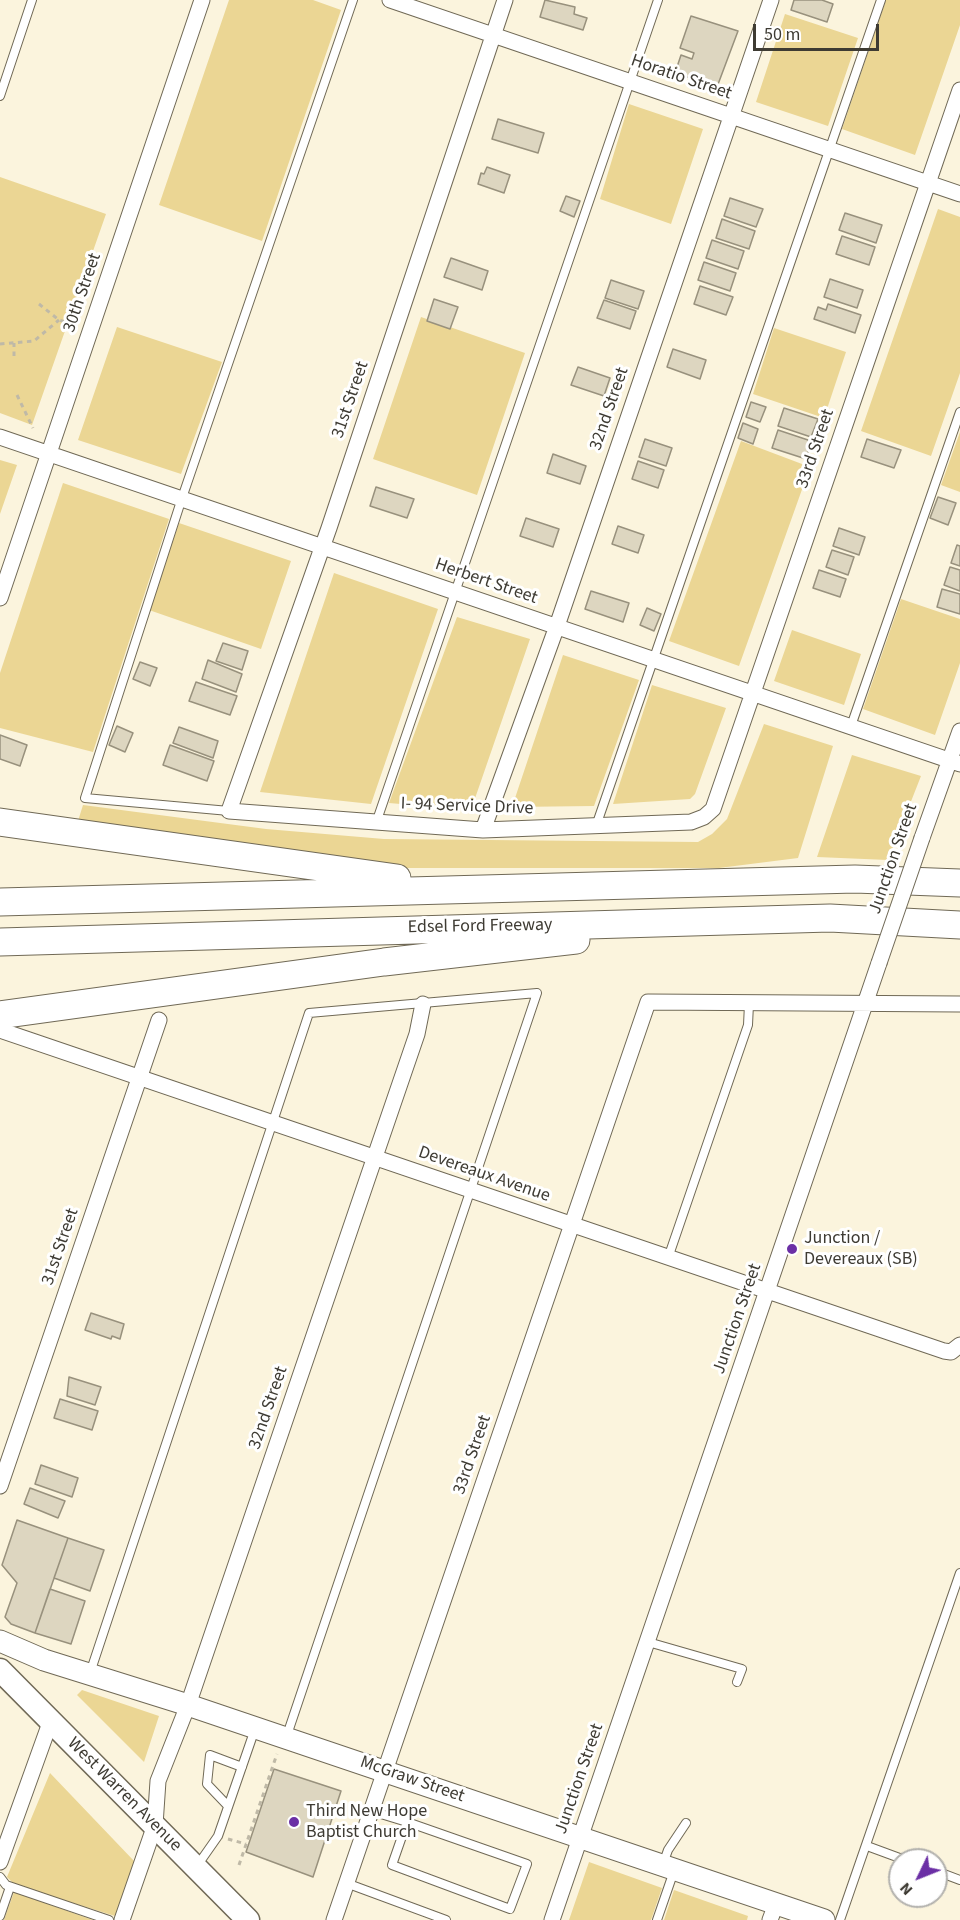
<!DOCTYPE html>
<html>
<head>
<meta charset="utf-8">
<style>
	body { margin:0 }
	#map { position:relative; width:960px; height:1920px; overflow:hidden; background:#fbf4dd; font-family:"Source Sans 3",sans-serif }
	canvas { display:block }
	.north { position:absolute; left:888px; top:1848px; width:60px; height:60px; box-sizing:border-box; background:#fff; border:2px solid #b2b1ad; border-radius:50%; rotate:227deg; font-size:16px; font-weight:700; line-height:24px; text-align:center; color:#3e3b33 }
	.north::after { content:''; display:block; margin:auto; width:21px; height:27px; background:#6b2fa5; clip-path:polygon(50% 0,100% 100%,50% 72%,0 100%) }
	.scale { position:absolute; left:753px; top:24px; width:126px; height:27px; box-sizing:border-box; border:3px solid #3e3b33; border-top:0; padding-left:8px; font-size:18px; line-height:21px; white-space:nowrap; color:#3e3b33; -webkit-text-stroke:4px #fff; paint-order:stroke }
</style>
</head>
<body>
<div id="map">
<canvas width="960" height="1920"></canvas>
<div class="north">N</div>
<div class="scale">50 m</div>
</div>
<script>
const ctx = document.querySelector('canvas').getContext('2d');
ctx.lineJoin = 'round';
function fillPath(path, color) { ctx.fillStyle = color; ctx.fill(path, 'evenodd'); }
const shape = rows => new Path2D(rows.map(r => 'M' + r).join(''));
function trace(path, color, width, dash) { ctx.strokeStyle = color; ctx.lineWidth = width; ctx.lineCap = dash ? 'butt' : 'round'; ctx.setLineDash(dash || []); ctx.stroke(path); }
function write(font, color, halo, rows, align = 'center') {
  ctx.font = font + ' "Source Sans 3",sans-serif'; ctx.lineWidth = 6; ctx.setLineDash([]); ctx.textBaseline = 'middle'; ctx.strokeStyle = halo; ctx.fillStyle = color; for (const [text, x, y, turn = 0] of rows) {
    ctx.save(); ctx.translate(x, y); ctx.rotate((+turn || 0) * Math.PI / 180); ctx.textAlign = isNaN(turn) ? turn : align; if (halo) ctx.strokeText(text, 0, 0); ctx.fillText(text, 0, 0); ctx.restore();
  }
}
const green = shape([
	[229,0,313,0,341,10,262,241,159,205],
	[886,0,960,0,960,25,915,155,842,129],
	[785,14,858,38,828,126,756,102],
	[629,104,703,129,671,224,600,199],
	[0,177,106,214,32,425,0,413],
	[938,209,960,217,960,373,931,456,861,431],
	[421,317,525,353,477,495,373,459],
	[117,327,222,362,181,474,78,440],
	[774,328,846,352,824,418,753,394],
	[960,432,960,492,941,485],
	[741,441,810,467,739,666,669,641],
	[0,460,17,465,0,514],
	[63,483,169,519,93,752,0,728,0,673],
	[179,523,291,561,261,649,149,610],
	[334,573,438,609,371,804,260,792],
	[901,599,960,619,960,663,935,735,863,709],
	[457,617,530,639,471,810,389,803],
	[792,630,861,654,844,705,774,681],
	[563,655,639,680,594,806,512,807],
	[652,685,726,708,695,794,690,799,613,804],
	[764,724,833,746,798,858,719,868,404,868,78,821,83,805,266,829,384,839,698,842,712,834,727,819],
	[852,755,921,776,888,860,817,857],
	[82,1690,159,1716,144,1762,77,1695],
	[50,1773,135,1862,115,1916,15,1885,7,1877],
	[589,1862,662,1888,651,1920,569,1920],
	[674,1890,748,1916,747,1920,664,1920],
	[14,1892,93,1920,4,1920]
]);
const building = shape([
	[545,0,575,7,574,14,587,18,583,30,540,17,545,0],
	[794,0,822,0,833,4,827,22,791,10,794,0],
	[691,16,738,31,717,87,675,73,681,55,692,59,694,53,680,48,691,16],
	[498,119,544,133,538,153,492,139,498,119],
	[487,167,510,175,504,193,478,184,481,173,484,174,487,167],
	[566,196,580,201,574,217,560,211,566,196],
	[730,198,763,209,756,227,724,216,730,198],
	[845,213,882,225,876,243,839,230,845,213],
	[722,219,755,231,749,249,716,238,722,219],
	[842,236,875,247,869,265,836,254,842,236],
	[712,240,744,251,738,269,706,258,712,240],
	[451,258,488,271,482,290,444,277,451,258],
	[704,262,736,273,730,291,698,280,704,262],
	[830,279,863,290,857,308,824,297,830,279],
	[611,280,644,291,638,309,605,298,611,280],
	[700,286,733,297,726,315,694,304,700,286],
	[434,299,458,307,450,329,427,321,434,299],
	[604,300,636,311,630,329,597,318,604,300],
	[828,304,861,315,855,333,814,319,818,307,826,310,828,304],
	[673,349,706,360,700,379,667,367,673,349],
	[578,367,610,378,604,396,571,385,578,367],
	[751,402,766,407,760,422,746,417,751,402],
	[784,408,818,419,811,437,778,426,784,408],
	[743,423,758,429,753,444,738,438,743,423],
	[778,430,811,441,806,459,772,448,778,430],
	[645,439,672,448,666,466,639,457,645,439],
	[867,439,901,450,894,468,861,457,867,439],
	[553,454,586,466,580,484,547,473,553,454],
	[638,461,664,470,658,488,632,479,638,461],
	[376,487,414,499,407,518,370,506,376,487],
	[938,497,956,503,948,525,930,518,938,497],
	[526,518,559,529,553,547,520,536,526,518],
	[618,526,644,535,638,553,612,544,618,526],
	[839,528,865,537,859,555,833,546,839,528],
	[957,545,960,546,960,566,951,563,957,545],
	[832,550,854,557,848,575,826,567,832,550],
	[950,567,960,570,960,591,944,585,950,567],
	[819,570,846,579,840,597,813,588,819,570],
	[942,589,960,594,960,614,937,607,942,589],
	[591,591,629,603,623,622,585,609,591,591],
	[647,608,661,614,654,631,640,625,647,608],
	[223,643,248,651,242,670,216,661,223,643],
	[208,660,242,674,236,692,202,679,208,660],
	[140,662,157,668,150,686,133,679,140,662],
	[196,682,237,696,230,715,189,701,196,682],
	[117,726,133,733,125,752,109,745,117,726],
	[179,727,218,741,213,758,173,743,179,727],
	[0,735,27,745,20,766,0,759,0,735],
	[170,745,214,761,207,781,163,765,170,745],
	[91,1313,124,1324,120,1339,112,1336,111,1339,85,1330,91,1313],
	[69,1377,101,1387,95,1405,67,1396,69,1377],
	[60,1399,98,1411,92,1430,54,1418,60,1399],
	[41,1465,78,1478,72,1497,35,1484,41,1465],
	[30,1488,65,1501,58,1518,24,1504,30,1488],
	[17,1520,68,1538,35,1633,11,1624,5,1617,17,1583,2,1565,17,1520],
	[68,1538,104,1550,90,1591,54,1578,68,1538],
	[50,1589,85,1601,71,1644,35,1633,50,1589],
	[274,1769,341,1791,313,1877,246,1852,274,1769]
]);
const path = shape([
	[39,304,59,320,75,325],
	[0,344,34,341,59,320],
	[14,356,14,343],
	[17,395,33,428],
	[228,1839,246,1844],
	[239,1865,277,1754]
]);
const lane = shape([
	[0,96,32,0],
	[851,726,960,412],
	[229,811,85,798,182,498,353,0],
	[376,823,658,0],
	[596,826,881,0],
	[668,1258,748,1025,749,1004],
	[648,1642,742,1669,737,1682],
	[90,1673,309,1013,537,993,286,1738],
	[228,1806,207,1784,210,1755,242,1767],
	[371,1811,407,1822,527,1864,510,1909,392,1865,407,1822],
	[867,1846,905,1860],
	[663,1864,668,1850,686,1823],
	[197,1866,218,1836,255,1729],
	[936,1871,960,1880],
	[0,1877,6,1885,109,1920],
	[346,1883,446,1920],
	[0,1916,10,1887],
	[657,1920,674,1871],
	[840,1920,960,1573]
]);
const street = shape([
	[390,0,960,194],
	[505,0,329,528,229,811,483,830,691,822,704,817,713,809,960,90],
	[0,437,960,764],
	[0,598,202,0],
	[483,830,557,626,771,0],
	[922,838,960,731],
	[0,1030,944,1351,951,1352,960,1345],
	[0,1486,159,1020],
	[0,1862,51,1720],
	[122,1920,155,1825,158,1781,188,1705,368,1177,417,1034,423,1004],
	[334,1920,648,1002,960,1004],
	[552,1920,879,963],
	[770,1920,776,1904]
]);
const secondary = shape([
	[0,1641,44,1660,188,1705,824,1920]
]);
const primary = shape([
	[0,1670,248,1920]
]);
const highway = shape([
	[0,822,397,878],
	[0,902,855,879,960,883],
	[0,942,830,918,960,925],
	[0,1015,384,962,576,940]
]);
const streetBridge = shape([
	[879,963,922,838]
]);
const markers = [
	[792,1249,6,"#6b2fa5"],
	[294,1822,6,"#6b2fa5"]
];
const streetNames = [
	["Horatio Street",681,78,19],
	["30th Street",83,293,-71],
	["31st Street",351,400,-71],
	["32nd Street",610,409,-71],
	["33rd Street",816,449,-71],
	["Herbert Street",486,582,19],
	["I- 94 Service Drive",467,807,2],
	["Junction Street",894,859,-71],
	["Edsel Ford Freeway",480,927,-1],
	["Devereaux Avenue",484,1175,19],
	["31st Street",61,1247,-71],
	["Junction Street",738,1319,-71],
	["32nd Street",269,1408,-71],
	["33rd Street",473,1455,-71],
	["Junction Street",580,1779,-71],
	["McGraw Street",412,1780,19],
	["West Warren Avenue",124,1795,45]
];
const poiNames = [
	["Junction /",804,1239],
	["Devereaux (SB)",804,1260],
	["Third New Hope",306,1812],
	["Baptist Church",306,1833]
];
fillPath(green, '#ebd694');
fillPath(building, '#ddd6c0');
trace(building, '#98917d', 1.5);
trace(lane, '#706956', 10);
trace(street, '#706956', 17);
trace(secondary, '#706956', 23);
trace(primary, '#706956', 25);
trace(highway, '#706956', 29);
trace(path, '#bfb9a7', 3, [4.5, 4.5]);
trace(lane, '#fff', 8);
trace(street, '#fff', 15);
trace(secondary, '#fff', 21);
trace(primary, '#fff', 22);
trace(highway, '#fff', 27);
trace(streetBridge, '#706956', 17, []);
trace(streetBridge, '#fff', 15);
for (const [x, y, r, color] of markers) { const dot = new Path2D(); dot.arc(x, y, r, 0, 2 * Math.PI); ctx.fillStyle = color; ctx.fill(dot); trace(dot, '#fff', 2); }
write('18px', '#3e3b33', '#fff', streetNames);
write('18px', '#3e3b33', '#fff', poiNames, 'left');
</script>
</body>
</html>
